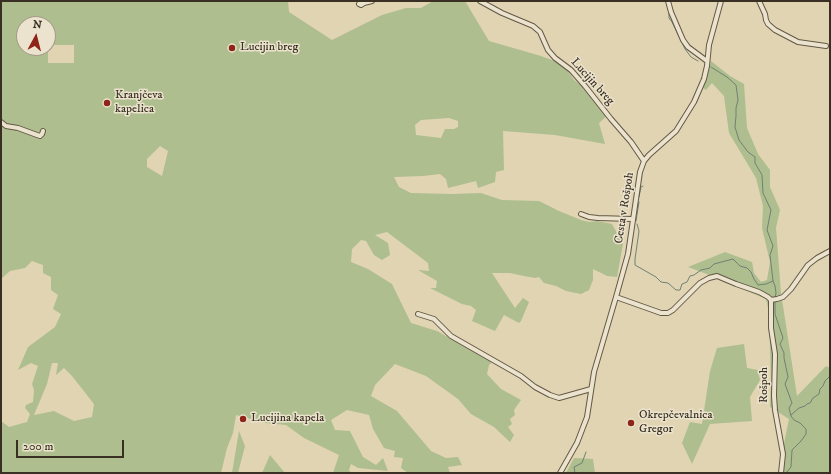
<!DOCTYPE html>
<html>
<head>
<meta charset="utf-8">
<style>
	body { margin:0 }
	#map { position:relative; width:831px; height:474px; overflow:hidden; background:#e0d4b2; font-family:"IM FELL DW Pica",serif }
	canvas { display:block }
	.frame { position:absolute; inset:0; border:2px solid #392f22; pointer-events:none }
	.north { position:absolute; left:16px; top:16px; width:40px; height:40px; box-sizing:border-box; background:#ebe3cd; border:1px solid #a49b89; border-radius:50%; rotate:7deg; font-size:11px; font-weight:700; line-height:16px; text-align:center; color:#392f22 }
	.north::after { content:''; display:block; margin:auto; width:14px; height:18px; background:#8f2418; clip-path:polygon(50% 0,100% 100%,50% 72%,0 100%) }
	.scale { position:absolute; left:16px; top:440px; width:108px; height:18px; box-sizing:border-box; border:2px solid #392f22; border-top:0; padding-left:5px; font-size:12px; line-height:14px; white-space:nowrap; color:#392f22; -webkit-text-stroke:3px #ebe3cd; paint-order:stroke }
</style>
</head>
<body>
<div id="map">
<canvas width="831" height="474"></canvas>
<div class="frame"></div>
<div class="north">N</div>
<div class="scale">200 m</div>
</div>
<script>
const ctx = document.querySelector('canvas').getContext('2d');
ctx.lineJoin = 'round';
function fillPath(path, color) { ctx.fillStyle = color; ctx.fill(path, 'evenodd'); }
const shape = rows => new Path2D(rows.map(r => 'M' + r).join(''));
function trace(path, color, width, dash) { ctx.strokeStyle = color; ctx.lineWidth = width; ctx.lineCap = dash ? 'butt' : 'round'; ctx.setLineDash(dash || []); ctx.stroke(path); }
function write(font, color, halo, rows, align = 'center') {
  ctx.font = font + ' "IM FELL DW Pica",serif'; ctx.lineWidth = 3; ctx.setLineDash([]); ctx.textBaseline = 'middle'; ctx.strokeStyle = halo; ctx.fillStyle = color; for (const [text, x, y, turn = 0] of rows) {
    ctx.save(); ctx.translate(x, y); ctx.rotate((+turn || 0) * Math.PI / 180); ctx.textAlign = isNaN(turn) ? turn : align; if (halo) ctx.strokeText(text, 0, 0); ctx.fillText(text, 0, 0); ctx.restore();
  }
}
const green = shape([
	[1,1,288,1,289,12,332,40,382,15,406,8,421,8,433,1,465,1,489,41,541,56,563,64,574,80,585,88,607,116,599,123,605,144,555,135,503,131,504,170,496,172,495,182,478,188,476,181,448,188,446,179,440,174,423,176,394,177,399,187,411,193,452,194,481,193,502,200,539,201,559,211,581,220,589,222,597,221,612,224,623,244,617,277,607,276,593,269,593,280,589,290,581,294,566,291,556,286,544,283,539,277,535,278,524,276,510,273,492,273,515,308,523,298,529,302,521,321,519,323,504,315,495,331,472,321,476,310,471,306,462,304,430,288,436,288,437,281,418,270,429,271,428,263,387,232,375,235,388,243,390,255,382,260,374,255,366,241,361,240,352,249,351,262,368,269,392,284,411,323,437,331,492,362,489,365,487,374,501,389,521,400,514,410,515,415,510,419,512,424,508,427,514,435,510,442,494,427,471,414,458,399,426,376,395,364,375,385,371,396,397,411,431,451,446,458,458,457,462,465,448,467,450,473,408,473,401,468,403,458,394,457,395,451,384,448,373,429,369,415,347,410,331,420,335,430,350,431,363,457,376,465,383,458,388,471,358,468,351,464,349,470,351,473,333,473,339,455,304,438,286,425,266,423,236,415,233,433,227,448,221,473,1,473,1,421,9,427,27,422,30,414,25,408,26,405,33,402,34,390,32,384,38,366,31,363,18,370,28,347,55,327,61,314,53,309,58,295,51,290,51,277,43,273,43,265,32,261,25,268,10,271,1,279],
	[24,24,48,24,48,48,24,48],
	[48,45,74,45,74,63,48,63],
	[449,118,458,121,458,127,454,129,445,129,441,138,416,135,415,125,421,120],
	[160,146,168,151,162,176,147,167,147,159],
	[52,363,58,363,56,375,64,368,72,376,94,404,92,417,74,421,54,411,34,415,47,384],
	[711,61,730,76,744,84,747,128,758,154,770,170,770,187,780,210,776,228,781,293,797,396,826,366,830,368,830,473,778,473,789,419,770,407,771,383,769,312,766,299,735,286,728,282,688,267,725,252,752,262,754,273,761,282,767,280,770,262,762,228,763,206,756,178,729,133,724,96,712,83,706,90,703,88,707,77],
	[744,344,747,368,758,370,760,380,750,397,752,421,710,424,692,464,682,443,690,422,702,424,710,371,717,348],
	[239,431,245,446,238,473,232,473],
	[270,455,285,473,262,473],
	[574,458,593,459,595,473,566,473]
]);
const stream = shape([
	[666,1,669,12,669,18,672,22,685,49,691,57,698,61],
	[711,67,727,77,736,85,738,100,736,108,736,116,735,127,739,140,748,152,755,157,755,163,762,175,763,193,771,210,767,230,773,246,770,255,773,281,775,286,776,293,775,298],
	[639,197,641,187,643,186],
	[636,221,639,202],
	[637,224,639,231,635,259,635,265,656,277,661,282,668,283,676,290,680,290,682,284,687,282,690,276,694,275,701,270,710,268,714,264,733,259,740,266,747,268,751,272,754,279,758,285,766,284,773,281],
	[775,302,775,314,783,338,780,344,784,353,784,358,788,377,785,384,792,403,789,408,791,416,794,420,800,423,806,429,806,434,801,441,792,450,791,467,786,473],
	[791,415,799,408,805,406,807,404,810,403,813,398,819,394,820,389,823,386,825,381,830,376],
	[575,473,574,467,582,463,586,452]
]);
const minor = shape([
	[362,1,359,4,361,5,364,3,372,1],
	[480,1,502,13,533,26,540,32,548,50,555,58,571,70,585,86,611,119,631,142,644,161],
	[668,1,671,12,683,40,688,47,707,61],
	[759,1,765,14,766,20,768,24,775,30,798,42,826,46],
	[1,122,6,126,18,128,37,135,40,136,42,134,43,131],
	[581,214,589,217,598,218,632,219],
	[616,297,661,313,668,313,673,310,700,283,709,278,717,276,736,284,759,292,768,297,771,300],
	[771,300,771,328,775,354,774,396,775,410,783,454,781,473],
	[771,300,777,299,783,297,791,289,808,265,817,258,830,251],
	[418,314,434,319,451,336,521,376,535,387,550,395,559,398,591,389],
	[560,473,577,443,587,417,594,372,616,297,628,254,640,172,644,161,649,155,676,131,694,102,704,79,707,66,709,45,721,1]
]);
const markers = [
	[232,48,4,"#8f2418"],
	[107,103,4,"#8f2418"],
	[243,419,4,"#8f2418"],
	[631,423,4,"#8f2418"]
];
const poiNames = [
	["Lucijin breg",240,48],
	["Kranjčeva",115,96],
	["kapelica",115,110],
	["Okrepčevalnica",639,416],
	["Gregor",639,430],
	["Lucijina kapela",251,419]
];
const streetNames = [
	["Lucijin breg",592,82,48],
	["Cesta v Rošpoh",625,208,-81],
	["Rošpoh",765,385,-90]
];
fillPath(green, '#aebe8f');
trace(stream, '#708174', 1);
trace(minor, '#635846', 6);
trace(minor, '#ebe3cd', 4);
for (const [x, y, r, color] of markers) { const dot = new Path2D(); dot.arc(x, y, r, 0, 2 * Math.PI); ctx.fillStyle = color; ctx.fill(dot); trace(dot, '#ebe3cd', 1.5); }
write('12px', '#392f22', '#ebe3cd', poiNames, 'left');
write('12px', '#392f22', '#ebe3cd', streetNames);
</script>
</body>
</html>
